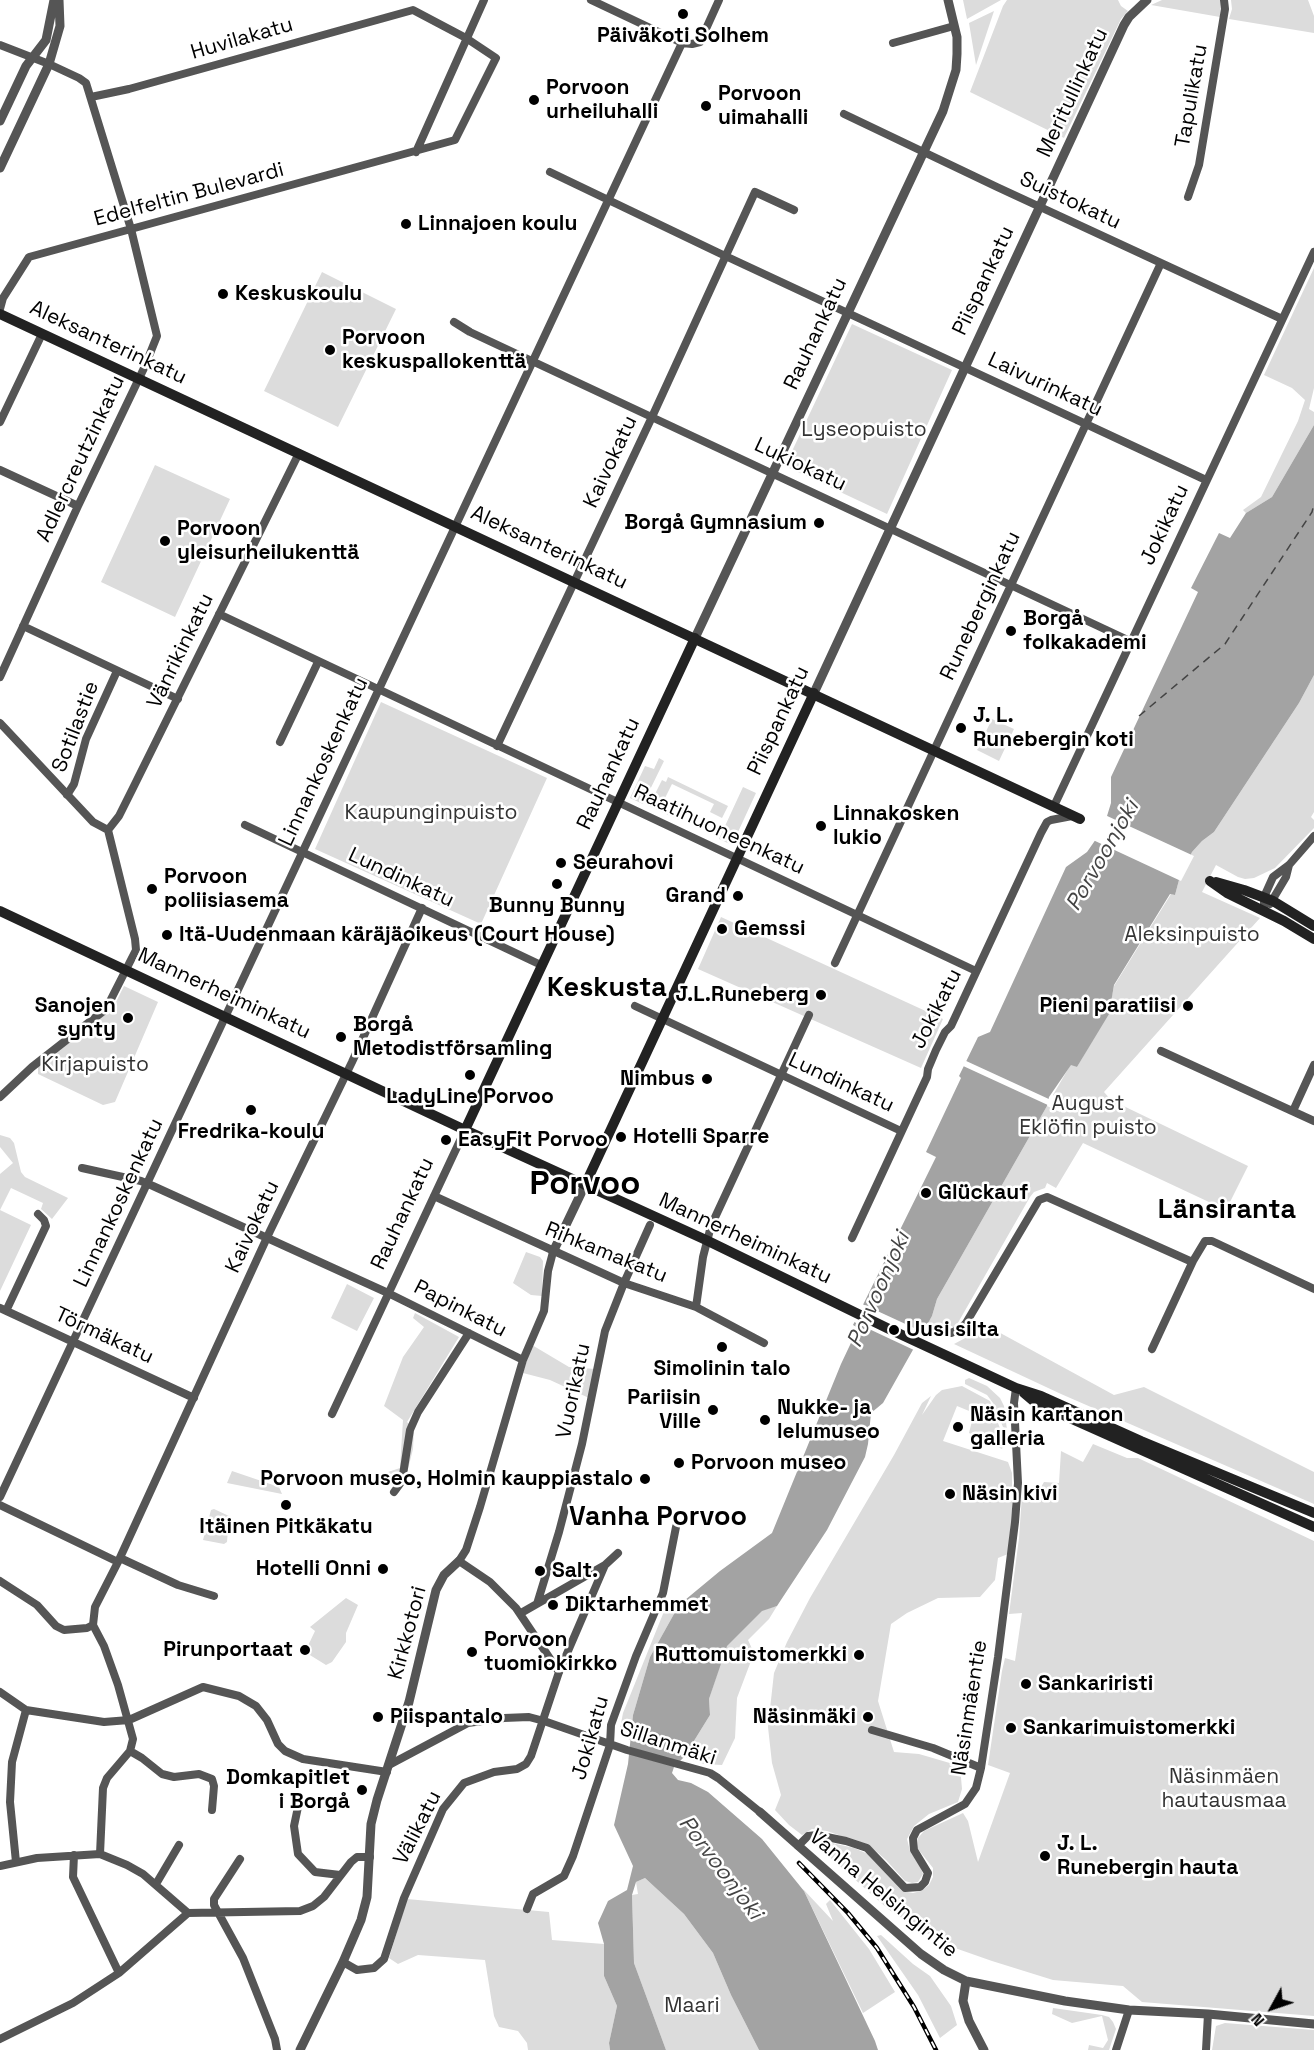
<!DOCTYPE html>
<html>
<head>
<meta charset="utf-8">
<style>
	body { margin:0 }
	#map { position:relative; width:1314px; height:2050px; overflow:hidden; background:#fff; font-family:"Space Grotesk",sans-serif }
	canvas { display:block }
	.north { position:absolute; left:1242px; top:1978px; width:60px; height:60px; -webkit-text-stroke:4px #fff; paint-order:stroke; rotate:230deg; font-size:16px; font-weight:700; line-height:24px; text-align:center; color:#000 }
	.north::after { content:''; display:block; margin:auto; width:21px; height:27px; background:#000; clip-path:polygon(50% 0,100% 100%,50% 72%,0 100%) }
</style>
</head>
<body>
<div id="map">
<canvas width="1314" height="2050"></canvas>
<div class="north">N</div>
</div>
<script>
const ctx = document.querySelector('canvas').getContext('2d');
ctx.lineJoin = 'round';
function fillPath(path, color) { ctx.fillStyle = color; ctx.fill(path, 'evenodd'); }
const shape = rows => new Path2D(rows.map(r => 'M' + r).join(''));
function trace(path, color, width, dash) { ctx.strokeStyle = color; ctx.lineWidth = width; ctx.lineCap = dash ? 'butt' : 'round'; ctx.setLineDash(dash || []); ctx.stroke(path); }
function write(font, color, halo, rows, align = 'center') {
  ctx.font = font + ' "Space Grotesk",sans-serif'; ctx.lineWidth = 5; ctx.setLineDash([]); ctx.textBaseline = 'middle'; ctx.strokeStyle = halo; ctx.fillStyle = color; for (const [text, x, y, turn = 0] of rows) {
    ctx.save(); ctx.translate(x, y); ctx.rotate((+turn || 0) * Math.PI / 180); ctx.textAlign = isNaN(turn) ? turn : align; if (halo) ctx.strokeText(text, 0, 0); ctx.fillText(text, 0, 0); ctx.restore();
  }
}
const green = shape([
	[963,0,1001,0,967,19],
	[1007,0,1118,0,1121,6,1128,11,1121,19,1064,138,970,92,1003,6],
	[1162,0,1221,0,1220,17,1151,5],
	[1231,0,1308,0,1314,16,1314,33,1229,19,1232,9],
	[994,11,976,65,969,23],
	[1314,268,1314,388,1309,409,1314,412,1314,425,1272,497,1246,513,1243,510,1261,497,1298,421,1305,400,1292,388,1264,375],
	[322,272,396,309,338,427,264,391],
	[852,324,952,370,887,514,785,466],
	[155,465,230,499,175,617,101,582],
	[1314,675,1314,812,1311,817,1314,820,1314,828,1275,868,1254,878,1245,879,1238,877,1216,865,1202,892,1260,918,1104,1092,1111,1100,1248,1166,1226,1210,1083,1143,1056,1188,1047,1183,1045,1188,1034,1192,1030,1197,955,1328,946,1323,933,1335,923,1331,932,1316,937,1299,1047,1106,1060,1112,1064,1101,1053,1095,1071,1064,1077,1067,1108,1014,1114,986,1171,894,1175,895,1179,880,1192,852,1202,841,1214,832,1299,703],
	[381,702,547,778,481,924,315,849],
	[992,719,1014,729,999,761,977,750],
	[659,758,664,761,643,804,630,798,645,766,654,769],
	[668,777,728,806,722,818,710,812,714,804,672,784,661,806,681,816,679,820,649,806,662,780,666,782],
	[743,787,756,793,732,845,719,839],
	[721,917,943,1019,921,1068,698,969],
	[124,986,158,1002,115,1102,103,1105,38,1074,38,1067,113,1008],
	[0,1135,10,1138,14,1143,21,1172,25,1177,68,1198,52,1219,41,1209,43,1203,11,1188,0,1210,31,1225,0,1291,0,1174,13,1163,0,1147],
	[526,1252,540,1257,543,1261,542,1296,531,1295,513,1283],
	[347,1284,374,1298,357,1331,331,1318],
	[415,1313,459,1337,407,1422,414,1428,413,1449,404,1485,398,1493,388,1472,400,1468,403,1420,384,1406,403,1357,424,1327,413,1318],
	[982,1323,1114,1395,1144,1387,1314,1472,1314,1504,1061,1394,954,1344,969,1336],
	[532,1345,569,1367,595,1369,589,1398,550,1380,523,1373],
	[969,1378,987,1386,1000,1398,1004,1406,1007,1430,1003,1427,993,1403,987,1395,965,1384,965,1380],
	[962,1386,990,1401,1005,1442,1002,1449,969,1433,974,1413,957,1406,943,1441,1008,1462,1012,1473,1012,1510,1008,1554,998,1558,995,1580,980,1597,938,1598,907,1613,891,1624,878,1701,894,1752,919,1754,960,1766,962,1789,958,1802,929,1814,914,1826,907,1839,910,1851,920,1866,923,1874,918,1882,912,1883,905,1881,886,1860,870,1846,827,1831,812,1829,802,1835,789,1825,775,1810,781,1795,772,1763,768,1727,774,1673,787,1642,810,1598,894,1455,922,1403,931,1396,922,1415,936,1395,942,1390],
	[1093,1444,1127,1458,1138,1458,1314,1541,1314,2016,1142,2002,1123,1986,1053,1980,992,1961,955,1948,917,1928,888,1909,815,1844,823,1841,854,1848,868,1854,902,1891,913,1893,921,1891,929,1885,933,1877,933,1868,918,1849,918,1838,924,1831,963,1813,968,1821,978,1862,1010,1773,988,1765,1002,1671,1005,1658,1015,1661,1022,1613,1009,1614,1019,1538,1022,1495,1033,1501,1044,1482,1059,1483,1061,1451,1083,1462],
	[232,1471,279,1487,282,1494,227,1483],
	[214,1509,229,1516,227,1542,224,1544,203,1540,211,1510],
	[346,1598,358,1605,346,1633,346,1642,332,1662,326,1665,305,1652,315,1631,310,1627],
	[669,1599,679,1605,650,1657,633,1715,631,1740,625,1738,619,1734,623,1713],
	[777,1606,769,1619,748,1640,754,1653,737,1698,735,1738,722,1765,704,1764,684,1757,710,1715,709,1699,726,1646,762,1610],
	[645,1878,684,1914,713,1953,731,1995,759,2050,666,2050,634,1963,632,1895,638,1894,636,1882],
	[803,1889,833,1921,826,1904,830,1900,869,1949,895,1992,863,2013],
	[407,1899,549,1912,552,1940,604,1944,604,1976,617,2006,609,2043,610,2050,528,2050,527,2043,518,2031,499,2027,494,2016,485,1960,418,1955,398,1964,389,1958],
	[881,1935,913,1964,930,1976,951,2006,957,2025,940,2038,918,1995,877,1936],
	[1053,2008,1102,2015,1109,2017,1113,2022,1116,2029,1109,2050,1088,2050,1089,2045,1103,2048,1108,2040,1102,2016,1072,2023,1052,2014],
	[1225,2023,1314,2030,1314,2050,1212,2050,1216,2026]
]);
const water = shape([
	[1314,425,1314,675,1299,703,1214,832,1202,841,1192,852,1179,880,1175,895,1170,894,1114,985,1109,1014,1077,1067,1071,1065,1049,1097,1047,1106,937,1299,932,1316,883,1403,871,1413,868,1444,865,1457,827,1530,777,1606,762,1611,727,1646,709,1699,710,1715,684,1757,674,1767,672,1773,678,1780,691,1783,708,1792,762,1839,804,1891,875,2041,878,2050,759,2050,731,1995,713,1953,684,1914,645,1878,636,1882,632,1895,634,1963,666,2050,610,2050,609,2043,617,2006,604,1976,604,1944,598,1923,608,1901,627,1890,633,1866,614,1825,628,1764,633,1715,650,1657,679,1605,720,1571,772,1533,841,1364,858,1328,853,1325,936,1157,926,1152,961,1078,959,1076,978,1037,990,1032,1066,867,1087,852,1103,829,1111,803,1111,777,1198,592,1191,588,1219,533,1230,538,1246,513,1272,497]
]);
const pier = shape([
	[1105,815,1194,856,1181,881,1093,840],
	[964,1060,1051,1100,1050,1106,961,1065],
	[860,1303,925,1333,916,1351,852,1321]
]);
const ferry = shape([
	[1139,716,1225,644,1312,512,1314,504]
]);
const minor = shape([
	[591,0,682,43,692,44,700,42,719,0],
	[893,43,954,26],
	[0,45,49,64,79,78,86,83,131,229,157,336,145,366,78,506,0,677],
	[844,114,997,187,1282,319],
	[416,152,484,0],
	[550,172,719,253,1206,480],
	[1188,197,1199,165,1225,9,1224,0],
	[0,309,3,298,29,257,455,140,496,58,466,38,413,10,129,89,91,97],
	[454,322,470,332,1130,641],
	[0,422,42,334],
	[0,470,78,506],
	[219,614,976,971],
	[23,626,178,699],
	[0,723,93,822,108,830,135,939,136,950,106,1009,32,1067,0,1097],
	[280,742,318,662],
	[497,746,652,417,755,192,794,210],
	[67,795,74,784,86,739,117,671],
	[1054,806,1314,252],
	[245,825,541,965],
	[108,830,119,816,133,788,299,453],
	[1270,904,1286,877,1289,865],
	[1264,910,1264,897,1273,877,1289,865,1314,836],
	[835,963,1161,263],
	[635,1006,901,1131],
	[1161,1051,1314,1121],
	[1293,1111,1314,1065],
	[82,1168,141,1181,153,1186,388,1293,523,1360],
	[434,1196,624,1283,696,1307,764,1343],
	[852,1238,927,1077,928,1069,936,1050,945,1032,951,1026,1041,833,1047,822,1051,820,1072,816],
	[553,1252,548,1271,544,1311,523,1360,480,1507,466,1550,459,1561,490,1582,516,1608,559,1672],
	[696,1307,703,1257,711,1226,809,1015],
	[0,1308,194,1398],
	[6,1311,46,1226,44,1220,38,1214],
	[942,1330,951,1333,960,1329,966,1323,1036,1205,1039,1200,1047,1197,1190,1261,1193,1261,1205,1241,1212,1241,1314,1289],
	[1152,1349,1193,1261],
	[332,1414,465,1130],
	[394,1492,402,1481,410,1430,418,1412,469,1333],
	[0,1497,682,43],
	[0,1505,118,1562],
	[120,1558,178,1585,214,1596],
	[0,1581,37,1605,56,1626,64,1630,87,1628,93,1625],
	[537,1604,559,1532,582,1444,605,1331,624,1283,650,1225],
	[521,1613,605,1565],
	[0,1692,26,1710,104,1722,129,1720,203,1687,239,1696,256,1706,267,1720,278,1744,285,1751,303,1759,387,1772],
	[872,1730,933,1748,981,1768],
	[130,1751,142,1758,162,1774,174,1777,199,1774,212,1779,214,1786,212,1810],
	[389,1765,468,1723,504,1718,529,1717,544,1721,627,1750,710,1773,718,1778,760,1812],
	[298,1807,294,1826,298,1854,315,1872,340,1875],
	[798,1846,808,1836,817,1835,846,1841,867,1848,905,1888,920,1887,925,1882,928,1873,914,1850,913,1838,917,1830,965,1804,976,1788,981,1768,998,1657,1015,1522,1018,1483,1014,1403,1016,1388],
	[100,1854,103,1788,107,1778,130,1751,133,1739,118,1685,104,1646,93,1625,95,1607,118,1562,270,1231,352,1062,422,908],
	[74,1855,73,1877,119,1973],
	[240,1859,214,1899,214,1905,243,1958,275,2039,277,2050],
	[16,1862,10,1802,12,1762,26,1710],
	[0,1866,37,1858,100,1854,127,1865,143,1874,188,1913,300,1911,313,1906,324,1897,351,1862,357,1857,370,1857],
	[156,1884,179,1845],
	[527,1909,533,1894,564,1876,573,1856,610,1745,611,1725,636,1656,663,1593,676,1527],
	[343,1962,357,1970,374,1968,384,1959,404,1898,443,1809,464,1783,494,1772,517,1769,526,1764,531,1756,559,1672,605,1565,618,1553],
	[0,2039,73,2003,119,1973,188,1913],
	[1116,2050,1129,2010],
	[1206,2050,1208,2014]
]);
const tertiary = shape([
	[0,121,26,66,46,40,54,0],
	[0,168,49,64,60,26,59,0],
	[695,638,943,111,956,70,957,54,957,37,948,0],
	[814,693,1124,25,1129,17,1147,0],
	[553,1252,585,1185],
	[760,1812,921,1954,944,1970,966,1981,1065,2001,1129,2010,1208,2014,1314,2024],
	[966,1981,963,2001,969,2021,984,2050],
	[300,2050,343,1962,361,1920,367,1897,371,1824,377,1800,409,1702,436,1590,444,1575,459,1561]
]);
const secondary = shape([
	[0,314,1080,819],
	[1210,881,1227,893,1284,921,1314,939],
	[1216,882,1244,890,1273,901,1314,926],
	[0,911,465,1130,706,1240,887,1328,1016,1388,1041,1396,1141,1441,1314,1513],
	[465,1130,695,638],
	[585,1185,814,693],
	[1024,1393,1037,1404,1054,1411,1314,1527]
]);
const rail = shape([
	[799,1863,848,1913,877,1948,914,2007,936,2050]
]);
const markers = [
	[683,14,6,"#000"],
	[534,100,6,"#000"],
	[706,106,6,"#000"],
	[406,224,6,"#000"],
	[223,294,6,"#000"],
	[330,350,6,"#000"],
	[819,523,6,"#000"],
	[165,541,6,"#000"],
	[1011,631,6,"#000"],
	[961,728,6,"#000"],
	[821,826,6,"#000"],
	[561,863,6,"#000"],
	[557,884,6,"#000"],
	[152,889,6,"#000"],
	[738,896,6,"#000"],
	[722,929,6,"#000"],
	[167,935,6,"#000"],
	[821,995,6,"#000"],
	[1188,1006,6,"#000"],
	[128,1018,6,"#000"],
	[341,1037,6,"#000"],
	[470,1075,6,"#000"],
	[707,1079,6,"#000"],
	[251,1110,6,"#000"],
	[621,1137,6,"#000"],
	[446,1140,6,"#000"],
	[926,1193,6,"#000"],
	[894,1330,6,"#000"],
	[722,1347,6,"#000"],
	[713,1410,6,"#000"],
	[765,1420,6,"#000"],
	[958,1427,6,"#000"],
	[679,1463,6,"#000"],
	[645,1479,6,"#000"],
	[950,1494,6,"#000"],
	[286,1505,6,"#000"],
	[383,1569,6,"#000"],
	[540,1571,6,"#000"],
	[553,1605,6,"#000"],
	[305,1650,6,"#000"],
	[472,1652,6,"#000"],
	[859,1655,6,"#000"],
	[1026,1684,6,"#000"],
	[378,1717,6,"#000"],
	[868,1717,6,"#000"],
	[1011,1728,6,"#000"],
	[362,1790,6,"#000"],
	[1045,1856,6,"#000"]
];
const poiNames = [
	["Päiväkoti Solhem",683,36,"center"],
	["Porvoon",546,88],
	["urheiluhalli",546,112],
	["Porvoon",718,94],
	["uimahalli",718,118],
	["Linnajoen koulu",418,224],
	["Keskuskoulu",235,294],
	["Porvoon",342,338],
	["keskuspallokenttä",342,362],
	["Borgå Gymnasium",807,523,"right"],
	["Porvoon",177,529],
	["yleisurheilukenttä",177,553],
	["Borgå",1023,619],
	["folkakademi",1023,643],
	["J. L.",973,716],
	["Runebergin koti",973,740],
	["Linnakosken",833,814],
	["lukio",833,838],
	["Seurahovi",573,863],
	["Porvoon",164,877],
	["poliisiasema",164,901],
	["Grand",726,896,"right"],
	["Bunny Bunny",557,906,"center"],
	["Gemssi",734,929],
	["Itä-Uudenmaan käräjäoikeus (Court House)",179,935],
	["J.L.Runeberg",809,995,"right"],
	["Sanojen",116,1006,"right"],
	["synty",116,1030,"right"],
	["Pieni paratiisi",1176,1006,"right"],
	["Borgå",353,1025],
	["Metodistförsamling",353,1049],
	["Nimbus",695,1079,"right"],
	["LadyLine Porvoo",470,1097,"center"],
	["Fredrika-koulu",251,1132,"center"],
	["Hotelli Sparre",633,1137],
	["EasyFit Porvoo",458,1140],
	["Glückauf",938,1193],
	["Uusi silta",906,1330],
	["Simolinin talo",722,1369,"center"],
	["Pariisin",701,1398,"right"],
	["Ville",701,1422,"right"],
	["Nukke- ja",777,1408],
	["lelumuseo",777,1432],
	["Näsin kartanon",970,1415],
	["galleria",970,1439],
	["Porvoon museo",691,1463],
	["Porvoon museo, Holmin kauppiastalo",633,1479,"right"],
	["Näsin kivi",962,1494],
	["Itäinen Pitkäkatu",286,1527,"center"],
	["Hotelli Onni",371,1569,"right"],
	["Salt.",552,1571],
	["Diktarhemmet",565,1605],
	["Porvoon",484,1640],
	["tuomiokirkko",484,1664],
	["Pirunportaat",293,1650,"right"],
	["Ruttomuistomerkki",847,1655,"right"],
	["Sankariristi",1038,1684],
	["Piispantalo",390,1717],
	["Näsinmäki",856,1717,"right"],
	["Sankarimuistomerkki",1023,1728],
	["Domkapitlet",350,1778,"right"],
	["i Borgå",350,1802,"right"],
	["J. L.",1057,1844],
	["Runebergin hauta",1057,1868]
];
const streetNames = [
	["Huvilakatu",242,39,-16],
	["Meritullinkatu",1073,93,-65],
	["Tapulikatu",1192,96,-80],
	["Edelfeltin Bulevardi",189,195,-15],
	["Suistokatu",1070,201,25],
	["Piispankatu",984,281,-65],
	["Rauhankatu",816,334,-65],
	["Aleksanterinkatu",108,343,25],
	["Laivurinkatu",1045,385,25],
	["Adlercreutzinkatu",81,459,-65],
	["Kaivokatu",611,462,-65],
	["Lukiokatu",800,465,25],
	["Jokikatu",1165,525,-65],
	["Aleksanterinkatu",549,548,25],
	["Runeberginkatu",981,606,-65],
	["Vänrikinkatu",181,651,-64],
	["Piispankatu",779,721,-65],
	["Sotilastie",76,727,-69],
	["Linnankoskenkatu",324,762,-65],
	["Rauhankatu",609,774,-65],
	["Raatihuoneenkatu",719,830,25],
	["Lundinkatu",401,878,25],
	["Mannerheiminkatu",224,994,25],
	["Jokikatu",937,1009,-63],
	["Lundinkatu",841,1083,25],
	["Linnankoskenkatu",119,1203,-65],
	["Rauhankatu",403,1214,-65],
	["Kaivokatu",253,1227,-65],
	["Mannerheiminkatu",745,1239,25],
	["Rihkamakatu",606,1253,22],
	["Papinkatu",460,1309,27],
	["Törmäkatu",104,1336,25],
	["Vuorikatu",574,1391,-78],
	["Kirkkotori",408,1633,-75],
	["Näsinmäentie",970,1708,-81],
	["Jokikatu",591,1738,-74],
	["Sillanmäki",668,1744,18],
	["Välikatu",418,1828,-63],
	["Vanha Helsingintie",883,1894,40]
];
const parkNames = [
	["Lyseopuisto",864,430],
	["Kaupunginpuisto",431,813],
	["Aleksinpuisto",1192,935],
	["Kirjapuisto",95,1065],
	["August",1088,1104],
	["Eklöfin puisto",1088,1128],
	["Näsinmäen",1224,1777],
	["hautausmaa",1224,1801],
	["Maari",692,2006]
];
const waterNames = [
	["Porvoonjoki",1103,856,-60],
	["Porvoonjoki",879,1290,-66],
	["Porvoonjoki",720,1868,53]
];
const districtNames = [
	["Keskusta",607,989],
	["Länsiranta",1227,1211],
	["Vanha Porvoo",658,1518]
];
const townNames = [
	["Porvoo",585,1185]
];
fillPath(green, '#dcdcdc');
fillPath(water, '#a3a3a3');
fillPath(pier, '#fff');
trace(ferry, '#444', 1.5, [8, 6]);
trace(minor, '#555', 8);
trace(tertiary, '#555', 9);
trace(secondary, '#222', 10);
trace(rail, '#000', 4.5);
trace(rail, '#fff', 2, [7]);
for (const [x, y, r, color] of markers) { const dot = new Path2D(); dot.arc(x, y, r, 0, 2 * Math.PI); ctx.fillStyle = color; ctx.fill(dot); trace(dot, '#fff', 2); }
write('bold 21px', '#000', '#fff', poiNames, 'left');
write('21px', '#000', '#fff', streetNames);
write('21px', '#333', '#fff', parkNames);
write('italic 22px', '#444', '#fff', waterNames);
write('bold 27px', '#000', '#fff', districtNames);
write('bold 33px', '#000', '#fff', townNames);
</script>
</body>
</html>
